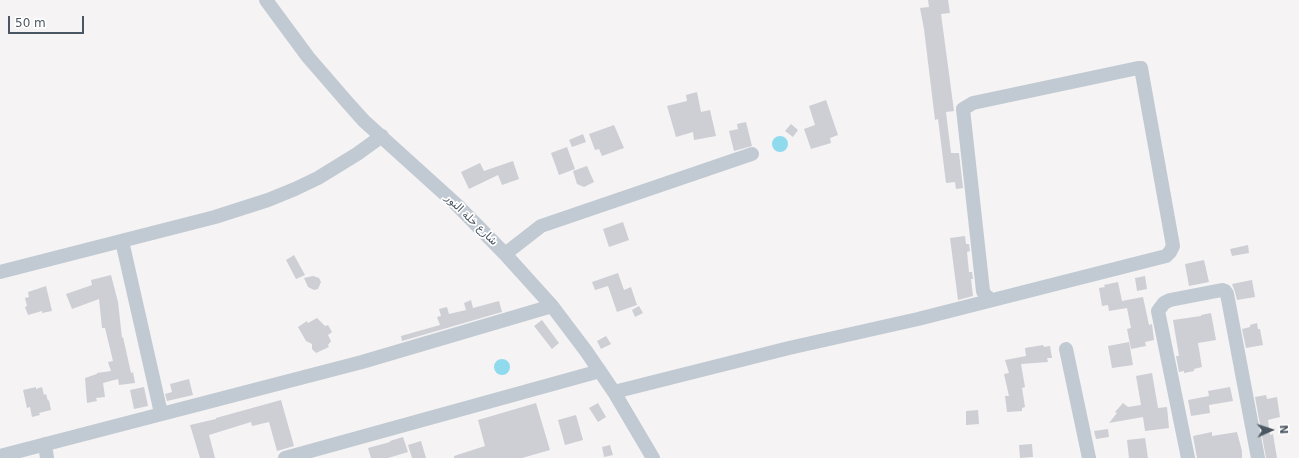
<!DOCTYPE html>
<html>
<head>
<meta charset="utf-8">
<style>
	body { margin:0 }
	#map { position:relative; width:1299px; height:458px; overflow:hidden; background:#f5f3f3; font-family:"DejaVu Sans",sans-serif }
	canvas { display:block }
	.north { position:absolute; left:1251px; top:410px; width:40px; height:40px; -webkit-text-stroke:3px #fff; paint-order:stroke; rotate:87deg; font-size:11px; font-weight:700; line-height:16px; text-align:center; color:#4a5661 }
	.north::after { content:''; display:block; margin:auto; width:14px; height:18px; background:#4a5661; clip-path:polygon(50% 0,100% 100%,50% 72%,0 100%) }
	.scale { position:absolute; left:8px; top:16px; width:76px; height:18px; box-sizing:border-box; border:2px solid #4a5661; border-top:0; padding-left:5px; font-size:12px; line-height:14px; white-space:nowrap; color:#4a5661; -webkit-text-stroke:3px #fff; paint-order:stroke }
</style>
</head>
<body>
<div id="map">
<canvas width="1299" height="458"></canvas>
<div class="north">N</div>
<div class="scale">50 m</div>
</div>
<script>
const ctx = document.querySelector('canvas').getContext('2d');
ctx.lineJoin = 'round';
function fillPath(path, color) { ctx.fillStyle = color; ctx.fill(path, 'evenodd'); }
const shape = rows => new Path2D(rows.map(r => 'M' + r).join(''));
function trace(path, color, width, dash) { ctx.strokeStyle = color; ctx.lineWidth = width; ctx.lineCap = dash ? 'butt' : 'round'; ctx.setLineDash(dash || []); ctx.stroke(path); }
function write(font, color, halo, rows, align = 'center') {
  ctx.font = font + ' "DejaVu Sans",Cairo,sans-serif'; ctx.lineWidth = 3.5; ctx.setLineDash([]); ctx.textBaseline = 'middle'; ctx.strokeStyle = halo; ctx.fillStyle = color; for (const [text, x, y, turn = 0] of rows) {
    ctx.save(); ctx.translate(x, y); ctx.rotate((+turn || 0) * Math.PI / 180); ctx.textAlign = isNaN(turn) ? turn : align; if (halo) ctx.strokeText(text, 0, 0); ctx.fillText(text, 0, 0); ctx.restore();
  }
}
const water = shape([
	'772 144a8 8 0 1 1 16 0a8 8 0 1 1-16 0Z',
	'494 367a8 8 0 1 1 16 0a8 8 0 1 1-16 0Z'
]);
const building = shape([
	[928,0,948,0,950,13,941,14,954,111,946,112,951,153,959,153,963,188,956,189,955,182,946,183,938,119,935,120,924,29,920,8,929,7],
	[697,92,701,112,710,110,716,136,694,140,693,132,676,137,667,106,687,101,686,95],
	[826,100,838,135,830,138,831,143,811,149,804,129,815,125,809,106],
	[746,122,752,146,734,151,729,131,738,129,737,124],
	[791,124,798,130,793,137,785,131],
	[614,125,624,148,602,156,599,149,595,150,589,134],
	[583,134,586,142,572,147,569,140],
	[567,147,575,169,559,175,551,153],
	[513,161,519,179,502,185,498,175,469,189,461,172,480,163,484,171],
	[587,166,594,182,584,187,577,184,573,171],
	[623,222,629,240,609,247,603,229],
	[965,236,966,244,969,244,970,251,967,252,969,272,972,272,973,279,971,279,973,296,958,300,950,238],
	[1248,245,1249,253,1232,256,1230,249],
	[294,255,305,275,296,279,286,260],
	[1204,260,1209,282,1189,286,1185,264],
	[618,273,624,290,631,287,637,305,617,312,608,286,595,290,592,282],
	[111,275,118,302,122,338,123,337,131,373,133,372,135,383,119,385,118,379,103,383,105,397,96,398,97,401,87,403,85,378,97,374,97,373,111,371,108,362,113,361,105,328,102,328,99,299,72,309,66,294,92,285,91,280],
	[313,276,319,278,321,282,318,289,314,290,308,287,304,278],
	[1145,276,1147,289,1137,291,1135,278],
	[1252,280,1255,297,1237,300,1235,292,1232,284],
	[1118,282,1122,301,1143,297,1149,325,1152,324,1154,340,1145,342,1146,346,1131,349,1127,329,1131,328,1127,308,1109,311,1108,305,1102,306,1099,288,1105,287,1104,285],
	[46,286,52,311,42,313,42,311,28,315,25,307,27,306,25,298,29,297,28,292],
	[471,300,473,308,499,301,502,312,402,341,401,336,440,325,437,317,441,316,439,309,447,307,449,314,466,310,464,303],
	[639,306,643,313,635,317,632,310],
	[1211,313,1216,340,1198,343,1202,367,1194,369,1194,371,1184,373,1184,371,1179,372,1176,356,1179,356,1173,320,1201,316,1201,315],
	[317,318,325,326,328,325,332,332,328,335,331,341,328,345,329,347,316,353,312,349,312,344,306,341,298,327,307,321,308,323],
	[542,320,559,343,552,349,534,326],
	[1257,323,1258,329,1260,329,1263,345,1246,348,1242,329,1250,327,1250,325],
	[606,336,611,344,601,349,597,341],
	[1129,342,1133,365,1112,368,1108,346],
	[1043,345,1044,347,1050,346,1052,358,1047,358,1048,362,1021,364,1025,387,1022,388,1025,407,1022,408,1022,411,1007,412,1005,396,1009,396,1004,374,1009,373,1005,360,1026,356,1025,348],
	[1152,373,1158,408,1167,407,1169,428,1145,431,1143,417,1109,423,1117,413,1115,412,1123,403,1128,407,1141,405,1136,376],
	[189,379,193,395,167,401,165,394,172,392,170,384],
	[36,387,36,389,42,387,44,395,46,394,48,401,49,400,51,410,39,413,40,415,32,417,30,407,27,408,23,390],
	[144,387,148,406,134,409,130,390],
	[1230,387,1233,401,1209,405,1210,413,1191,416,1188,400,1209,396,1208,391],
	[1266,395,1267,399,1277,397,1280,417,1268,420,1270,435,1273,434,1277,458,1266,458,1255,397],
	[281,400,294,446,277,451,269,422,252,426,251,422,209,435,215,458,200,458,190,425,216,419,216,418],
	[536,403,550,450,522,458,454,458,454,456,485,446,478,420],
	[598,403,606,417,598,422,589,408],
	[978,410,979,424,966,425,966,411],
	[576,415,583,440,565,445,558,420],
	[1108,429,1109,437,1096,439,1094,431],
	[1212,432,1212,436,1237,432,1242,451,1242,458,1197,458,1193,436],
	[403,437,408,452,388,458,371,458,368,448,390,442,390,441],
	[1145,438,1148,458,1129,458,1127,440],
	[421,441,426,458,412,458,408,445],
	[1032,444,1033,457,1020,458,1019,445],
	[610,445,613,455,604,457,602,447]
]);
const minor = shape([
	[266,0,308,57,347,102,364,121,458,206,505,254,552,306,586,351,614,392,653,458],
	[122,241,161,413],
	[505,254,541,226,752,154],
	[0,272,215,217,268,200,295,189,318,178,357,154,382,136],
	[1066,349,1089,458],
	[614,392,789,348,918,319,1166,256,1170,252,1173,246,1141,68,1138,68,973,103,963,109,983,291,985,295,991,300],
	[45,444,47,458],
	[0,456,362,362,552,306],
	[285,458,600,371],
	[1188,458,1158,311,1164,303,1170,300,1222,290,1225,291,1227,294,1258,458]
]);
const streetNames = [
	["شارع خلة النور",471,220,44]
];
fillPath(water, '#90daee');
fillPath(building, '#cdcfd5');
trace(minor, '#c1cad2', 14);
write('11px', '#4a5661', '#fff', streetNames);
</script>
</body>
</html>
